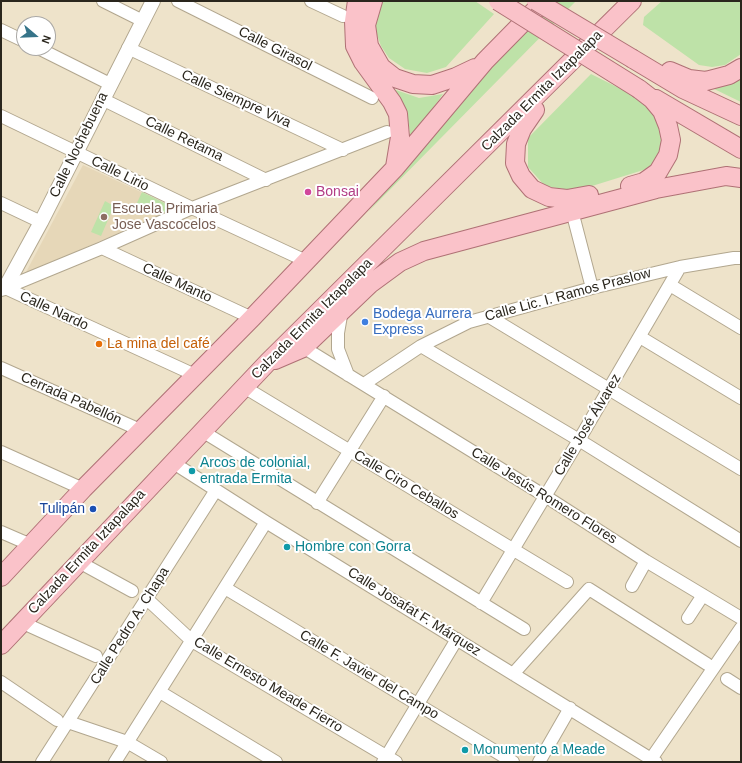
<!DOCTYPE html>
<html>
<head>
<meta charset="utf-8">
<style>
	body { margin:0 }
	#map { position:relative; width:742px; height:763px; overflow:hidden; background:#eee3ca; font-family:Arial,sans-serif }
	canvas { display:block }
	.frame { position:absolute; inset:0; border:2px solid #2a261d; pointer-events:none }
	.north { position:absolute; left:16px; top:16px; width:40px; height:40px; box-sizing:border-box; background:#fff; border:1px solid #aaa8a5; border-radius:50%; rotate:109deg; font-size:11px; font-weight:700; line-height:16px; text-align:center; color:#2a261d }
	.north::after { content:''; display:block; margin:auto; width:14px; height:18px; background:#367489; clip-path:polygon(50% 0,100% 100%,50% 72%,0 100%) }
</style>
</head>
<body>
<div id="map">
<canvas width="742" height="763"></canvas>
<div class="frame"></div>
<div class="north">N</div>
</div>
<script>
const ctx = document.querySelector('canvas').getContext('2d');
ctx.lineJoin = 'round';
function fillPath(path, color) { ctx.fillStyle = color; ctx.fill(path, 'evenodd'); }
const shape = rows => new Path2D(rows.map(r => 'M' + r).join(''));
function trace(path, color, width, dash) { ctx.strokeStyle = color; ctx.lineWidth = width; ctx.lineCap = dash ? 'butt' : 'round'; ctx.setLineDash(dash || []); ctx.stroke(path); }
function write(font, color, halo, rows, align = 'center') {
  ctx.font = font + ' Arial,sans-serif'; ctx.lineWidth = 4; ctx.setLineDash([]); ctx.textBaseline = 'middle'; ctx.strokeStyle = halo; ctx.fillStyle = color; for (const [text, x, y, turn = 0] of rows) {
    ctx.save(); ctx.translate(x, y); ctx.rotate((+turn || 0) * Math.PI / 180); ctx.textAlign = isNaN(turn) ? turn : align; if (halo) ctx.strokeText(text, 0, 0); ctx.fillText(text, 0, 0); ctx.restore();
  }
}
const built = shape([
	[83,165,175,208,25,274]
]);
const green = shape([
	[369,1,475,1,494,14,446,67,427,73,405,69,389,58,381,46,376,32],
	[553,1,576,1,368,212,504,50],
	[662,1,741,1,741,54,725,65,712,67,699,65,643,25,644,17],
	[591,74,649,103,658,114,664,141,653,167,576,191,545,186,528,167,528,138],
	[741,76,741,102,710,87],
	[393,89,419,98,443,94,411,139,407,114],
	[142,192,175,208,160,214,136,205],
	[105,201,114,206,101,236,91,232]
]);
const minor = shape([
	[103,1,143,21],
	[178,1,372,98],
	[311,1,343,16],
	[1,30,24,41],
	[38,48,110,84],
	[128,48,343,150],
	[102,99,266,180],
	[1,116,192,208,306,261],
	[1,203,41,222],
	[572,211,592,288],
	[102,248,252,318],
	[670,285,741,328],
	[1,286,195,375],
	[5,288,102,248,192,208,387,132],
	[342,310,338,333,338,349,348,375],
	[488,316,741,469],
	[640,337,741,398],
	[298,344,545,496,646,561,741,618],
	[421,346,579,440,741,541],
	[1,368,140,430],
	[364,384,421,346,469,322,592,288,680,267,734,258,741,258],
	[244,387,567,582],
	[202,431,524,629],
	[1,452,83,489],
	[172,462,266,522,656,762],
	[317,503,384,396],
	[1,532,31,545],
	[79,562,132,591],
	[632,586,646,561],
	[225,588,513,762],
	[147,599,192,641,396,762],
	[481,603,579,440,680,267],
	[688,618,703,595],
	[21,622,96,656],
	[513,674,589,589,707,664],
	[727,679,741,688],
	[1,682,57,720],
	[160,692,276,762],
	[68,722,127,742,161,762],
	[651,759,741,628],
	[42,762,216,490],
	[115,762,266,522],
	[383,762,457,639],
	[539,762,570,708]
]);
const tertiary = shape([
	[1,289,5,288,41,222,153,1]
]);
const primary = shape([
	[357,1,354,21,355,46,363,62,392,102,398,114,400,137,395,167],
	[373,1,366,25,369,46,381,67,395,78,413,84,432,85,456,77,475,68],
	[633,59,683,89,741,116],
	[670,71,689,79,706,81,729,75,741,68],
	[656,99,741,149],
	[535,110,522,129,516,144,515,163,521,176,532,189,549,197,567,199,589,195],
	[630,186,644,182,658,172,668,155,671,140,668,126,662,111,652,99,639,89],
	[275,360,303,348,370,284,400,262,424,251,656,189,726,176,741,178],
	[1,577,83,489,252,318,395,168,485,61,544,1],
	[1,645,268,362,632,1]
]);
const primaryBridge = shape([
	[498,1,639,89],
	[536,1,633,59]
]);
const markers = [
	[308,192,4,"#d1479c"],
	[104,217,4,"#8d6e63"],
	[365,322,4,"#3f7fe0"],
	[99,344,4,"#e8710a"],
	[192,471,4,"#0f9aa8"],
	[93,509,4,"#1a4fb4"],
	[287,547,4,"#0f9aa8"],
	[465,750,4,"#0f9aa8"]
];
const streetNames = [
	["Calle Girasol",275,49,27],
	["Calzada Ermita Iztapalapa",542,91,-45],
	["Calle Siempre Viva",236,99,25],
	["Calle Retama",184,139,26],
	["Calle Nochebuena",79,145,-64],
	["Calle Lirio",120,174,26],
	["Calle Manto",177,283,25],
	["Calle Lic. I. Ramos Praslow",568,295,-15],
	["Calle Nardo",54,311,25],
	["Calzada Ermita Iztapalapa",312,319,-45],
	["Cerrada Pabellón",71,399,24],
	["Calle José Álvarez",588,425,-59],
	["Calle Ciro Ceballos",406,485,31],
	["Calle Jesús Romero Flores",544,496,32],
	["Calzada Ermita Iztapalapa",87,552,-47],
	["Calle Josafat F. Márquez",414,612,32],
	["Calle Pedro A. Chapa",130,626,-58],
	["Calle F. Javier del Campo",369,675,31],
	["Calle Ernesto Meade Fierro",268,685,31]
];
const hotelNames = [
	["Bonsai",316,192]
];
const educationNames = [
	["Escuela Primaria",112,209],
	["Jose Vascocelos",112,225]
];
const shopNames = [
	["Bodega Aurrera",373,314],
	["Express",373,330]
];
const foodNames = [
	["La mina del café",107,344]
];
const cultureNames = [
	["Arcos de colonial,",200,463],
	["entrada Ermita",200,479],
	["Hombre con Gorra",295,547],
	["Monumento a Meade",473,750]
];
const transitNames = [
	["Tulipán",85,509]
];
fillPath(built, '#e6d7b8');
fillPath(green, '#bee2a8');
trace(minor, '#b2a78f', 14);
trace(tertiary, '#b2a78f', 16);
trace(primary, '#af7175', 20);
trace(minor, '#fff', 12);
trace(tertiary, '#fff', 14);
trace(primary, '#fac2c9', 18);
trace(primaryBridge, '#af7175', 20, []);
trace(primaryBridge, '#fac2c9', 18);
for (const [x, y, r, color] of markers) { const dot = new Path2D(); dot.arc(x, y, r, 0, 2 * Math.PI); ctx.fillStyle = color; ctx.fill(dot); trace(dot, '#fff', 1.5); }
write('14px', '#2a261d', '#fff', streetNames);
write('14px', '#b23c85', '#fff', hotelNames, 'left');
write('14px', '#785e54', '#fff', educationNames, 'left');
write('14px', '#366cbe', '#fff', shopNames, 'left');
write('14px', '#c56008', '#fff', foodNames, 'left');
write('14px', '#0d838f', '#fff', cultureNames, 'left');
write('14px', '#164399', '#fff', transitNames, 'right');
</script>
</body>
</html>
